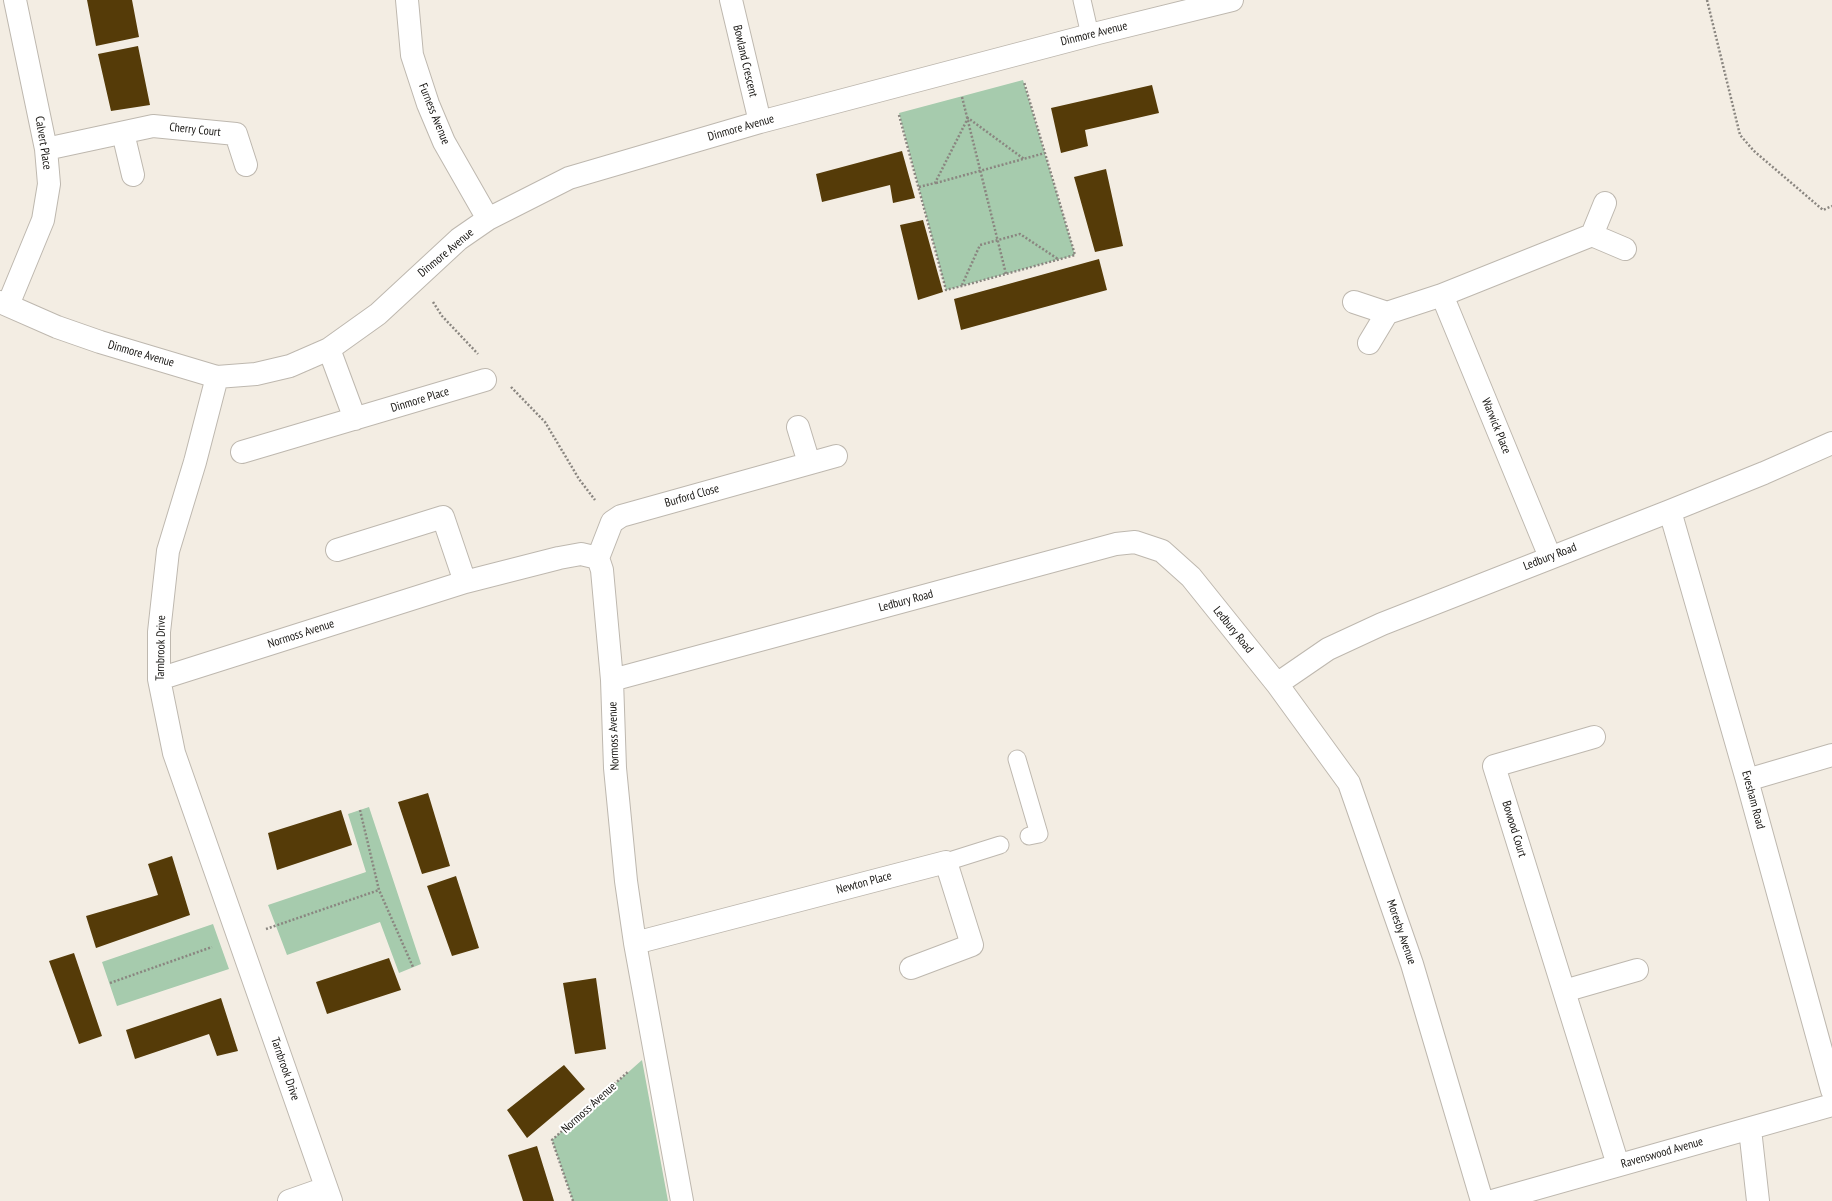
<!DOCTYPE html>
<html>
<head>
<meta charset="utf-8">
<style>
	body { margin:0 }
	canvas { display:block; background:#f3ede3 }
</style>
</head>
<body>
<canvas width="1832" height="1201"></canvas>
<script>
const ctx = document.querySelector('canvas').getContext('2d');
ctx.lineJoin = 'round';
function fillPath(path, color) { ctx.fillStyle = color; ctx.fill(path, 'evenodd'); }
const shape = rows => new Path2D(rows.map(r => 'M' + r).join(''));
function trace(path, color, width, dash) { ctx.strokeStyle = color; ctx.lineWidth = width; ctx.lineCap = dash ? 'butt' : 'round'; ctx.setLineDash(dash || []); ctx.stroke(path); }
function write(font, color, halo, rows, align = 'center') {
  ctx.font = font + ' "PT Sans Narrow",sans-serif'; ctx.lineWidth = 4; ctx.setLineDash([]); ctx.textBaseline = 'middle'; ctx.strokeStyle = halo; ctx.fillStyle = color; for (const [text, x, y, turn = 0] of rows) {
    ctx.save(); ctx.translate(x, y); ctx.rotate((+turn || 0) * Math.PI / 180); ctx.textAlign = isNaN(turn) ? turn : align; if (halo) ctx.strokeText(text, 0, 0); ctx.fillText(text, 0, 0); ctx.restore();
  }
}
const green = shape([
	[1023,80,1075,255,946,290,899,113],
	[369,807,421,964,399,973,380,922,287,955,268,905,366,872,348,814],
	[213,924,229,969,117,1006,102,962],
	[642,1060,668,1201,573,1201,552,1140]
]);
const building = shape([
	[87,0,132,0,139,37,96,46],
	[138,46,150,105,111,111,98,54],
	[1152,85,1159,113,1085,130,1088,146,1061,153,1051,108],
	[902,151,915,198,893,203,890,185,822,202,816,174],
	[1106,169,1123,246,1095,252,1074,177],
	[923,220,943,292,918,300,900,225],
	[1099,259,1107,290,961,330,954,299],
	[428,793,450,866,422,874,398,802],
	[341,810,352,845,277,870,268,833],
	[172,856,190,915,96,948,86,916,158,895,148,864],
	[456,876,479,948,452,956,427,886],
	[74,953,102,1036,79,1044,49,961],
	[389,958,401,990,327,1014,316,982],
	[596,978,606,1049,575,1054,563,983],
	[221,998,238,1051,217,1056,209,1034,135,1059,126,1030],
	[564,1065,585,1089,527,1138,507,1110],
	[537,1146,554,1201,523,1201,508,1155]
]);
const path = shape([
	[1707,0,1740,135,1754,151,1823,210,1832,206],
	[962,97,1006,274],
	[899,115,946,290,962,286,1075,255,1024,82],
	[936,183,1045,153],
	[919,187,935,183,968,118,1024,159],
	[962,285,980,245,1020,234,1058,259],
	[433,302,442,316,478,354],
	[511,387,545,422,579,479,595,500],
	[360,810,379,890,413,967],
	[266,929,379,890],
	[110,983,212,947],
	[573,1201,552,1140,629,1071]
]);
const lane = shape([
	[1082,0,1090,35],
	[1017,759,1039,834,1029,836],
	[946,862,1000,845]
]);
const street = shape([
	[407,0,412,55,428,104,444,142,488,219],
	[731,0,760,122],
	[123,133,133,175],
	[46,149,153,126,236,134,246,165],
	[1592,235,1625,249],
	[1442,295,1550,557],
	[0,302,57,327,100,342,217,377,256,374,290,366,329,349,378,314,459,239,488,219,569,178,760,122,1098,33,1232,0],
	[1354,302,1387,313],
	[8,305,43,220,49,184,46,149,15,0],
	[1369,343,1387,313,1442,295,1592,235,1605,203],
	[329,349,355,419],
	[217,377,195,462,168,551,159,632,159,679,174,753,331,1201],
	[798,427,809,463],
	[242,452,485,380],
	[1670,511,1747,780,1832,1090],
	[337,550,443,517,465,582],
	[598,558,612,522,621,516,836,456],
	[159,679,465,582,559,558,581,554,598,558,602,570,612,680,615,768,626,881,635,943,682,1201],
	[612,680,1116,544,1135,542,1162,551,1191,577,1277,684,1349,783,1412,964,1482,1201],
	[1277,684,1328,649,1382,624,1670,511,1764,473,1832,443],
	[1594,737,1494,766,1618,1165],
	[1747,780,1832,755],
	[635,943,946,862,972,945,911,968],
	[1564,991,1637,970],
	[1750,1129,1758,1201],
	[289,1201,326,1188],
	[1492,1201,1832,1105]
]);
const streetNames = [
	["Dinmore Avenue",1094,34,-14],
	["Bowland Crescent",745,61,77],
	["Furness Avenue",434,114,68],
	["Dinmore Avenue",741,128,-16],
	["Cherry Court",195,130,6],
	["Calvert Place",43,143,81],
	["Dinmore Avenue",446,253,-40],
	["Dinmore Avenue",141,354,16],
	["Dinmore Place",420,400,-17],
	["Warwick Place",1496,426,68],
	["Burford Close",692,496,-16],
	["Ledbury Road",1550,557,-21],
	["Ledbury Road",906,601,-15],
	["Ledbury Road",1233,630,51],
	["Normoss Avenue",301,634,-18],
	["Tarnbrook Drive",161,648,-89],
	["Normoss Avenue",614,736,-92],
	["Evesham Road",1753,800,75],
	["Bowood Court",1514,829,73],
	["Newton Place",864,883,-15],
	["Moresby Avenue",1401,932,71],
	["Tarnbrook Drive",285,1069,71],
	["Normoss Avenue",589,1108,-42],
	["Ravenswood Avenue",1662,1153,-16]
];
fillPath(green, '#a6cbad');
fillPath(building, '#553b08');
trace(lane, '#beb8af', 19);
trace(street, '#beb8af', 24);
trace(path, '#8a8680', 2.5, [2, 2]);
trace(lane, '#fff', 17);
trace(street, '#fff', 22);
write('12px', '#171512', '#fff', streetNames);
</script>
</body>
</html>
